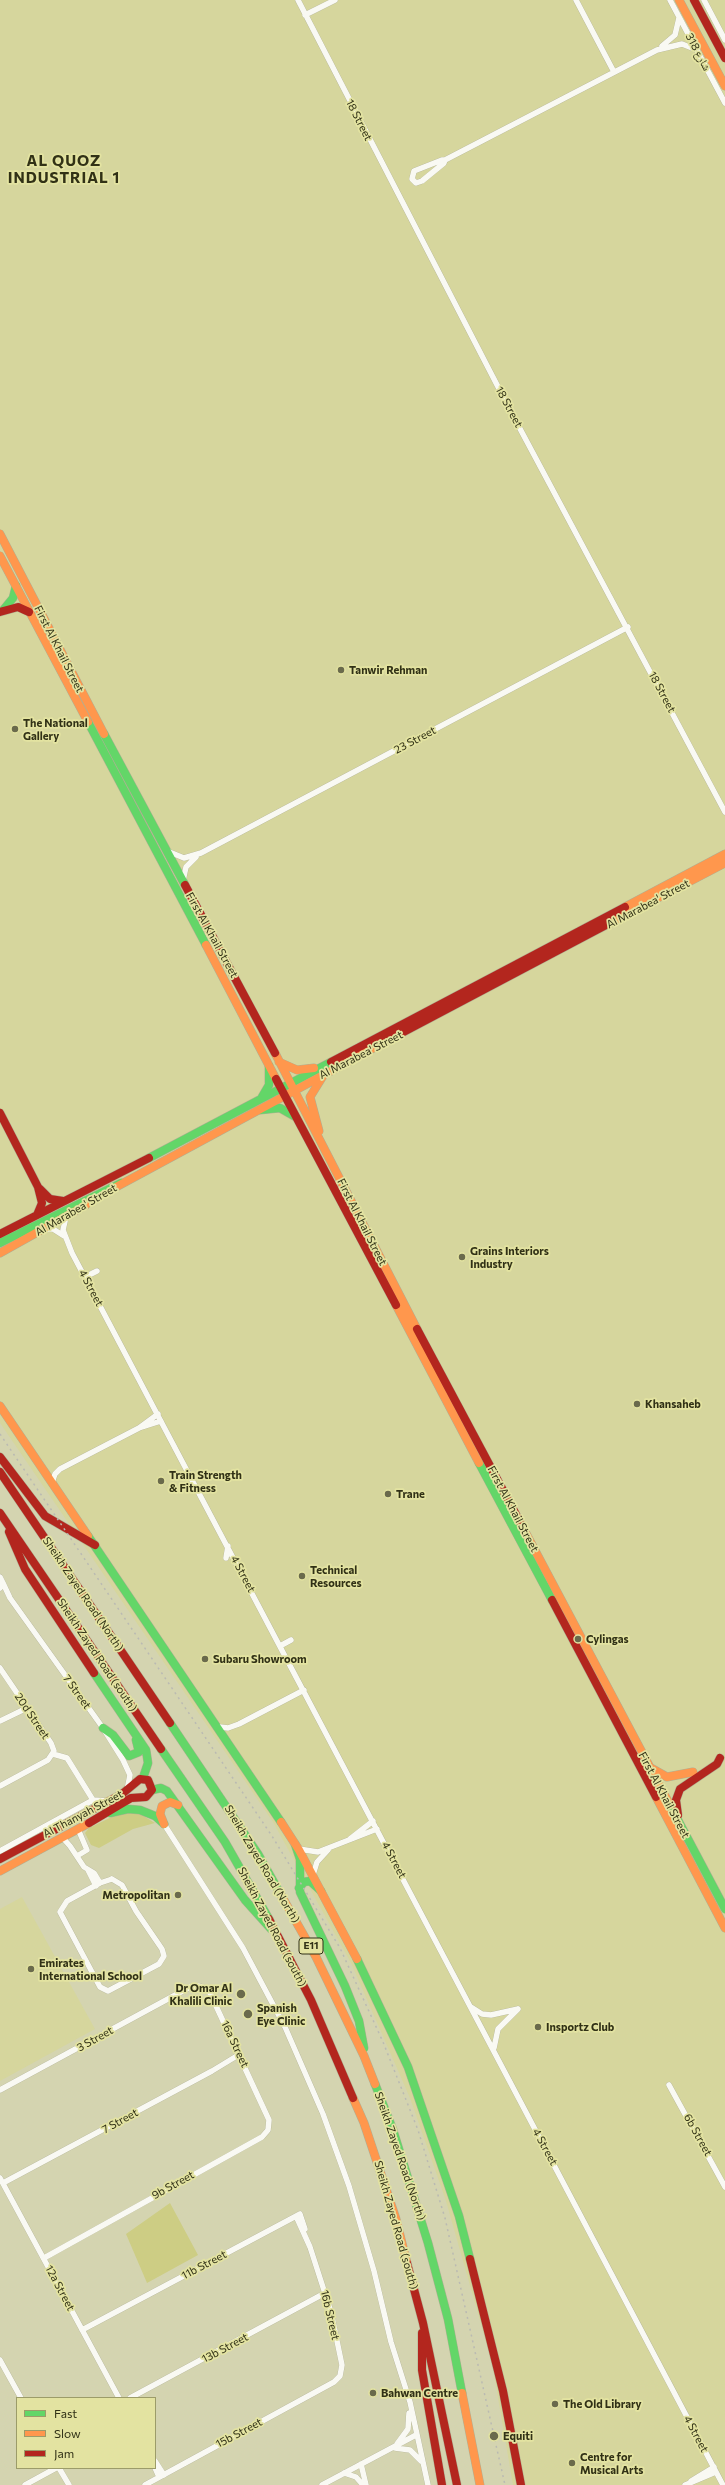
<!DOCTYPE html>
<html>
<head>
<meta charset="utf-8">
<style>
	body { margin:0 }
	#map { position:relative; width:725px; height:2485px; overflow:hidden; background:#d4d4b0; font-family:Commissioner,sans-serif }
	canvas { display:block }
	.legend { position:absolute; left:16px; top:2397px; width:140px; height:72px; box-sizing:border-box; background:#e3e3a1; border:1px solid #9c9c69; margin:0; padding:5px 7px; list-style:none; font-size:12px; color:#313116 }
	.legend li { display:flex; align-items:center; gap:8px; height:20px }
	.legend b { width:20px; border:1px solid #9c9c69 }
</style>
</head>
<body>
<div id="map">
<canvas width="725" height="2485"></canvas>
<ul class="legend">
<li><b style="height:5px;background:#63d668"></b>Fast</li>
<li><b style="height:5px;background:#ff974d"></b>Slow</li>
<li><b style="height:5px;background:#b3261e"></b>Jam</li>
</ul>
</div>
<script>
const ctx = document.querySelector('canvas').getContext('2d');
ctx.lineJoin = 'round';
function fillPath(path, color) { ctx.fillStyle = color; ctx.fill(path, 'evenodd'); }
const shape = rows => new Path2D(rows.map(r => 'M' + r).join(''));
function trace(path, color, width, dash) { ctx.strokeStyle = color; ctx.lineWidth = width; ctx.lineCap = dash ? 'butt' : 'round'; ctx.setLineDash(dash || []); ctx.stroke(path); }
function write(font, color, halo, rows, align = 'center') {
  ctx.font = font + ' Commissioner,"Noto Naskh Arabic",sans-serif'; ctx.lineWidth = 3.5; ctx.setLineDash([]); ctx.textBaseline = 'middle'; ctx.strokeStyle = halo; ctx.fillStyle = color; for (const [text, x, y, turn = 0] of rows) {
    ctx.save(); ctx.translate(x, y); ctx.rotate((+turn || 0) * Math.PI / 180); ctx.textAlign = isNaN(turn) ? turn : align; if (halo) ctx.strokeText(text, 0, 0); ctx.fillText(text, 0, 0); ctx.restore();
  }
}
const built = shape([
	[0,0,725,0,725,2485,513,2485,492,2363,446,2201,410,2098,351,1963,273,1822,0,1423],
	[22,1897,95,2029,0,2081,0,1909]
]);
const green = shape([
	[137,1812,155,1823,133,1829,99,1848,91,1845,85,1833,89,1828,120,1813],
	[170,2203,198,2255,147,2283,126,2234]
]);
const street = shape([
	[298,0,510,410,725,812],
	[576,0,614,72],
	[670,0,725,103],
	[704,0,725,40],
	[305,15,335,0],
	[662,46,675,35,679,18],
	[442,160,445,160,444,163,422,181,416,183,412,179,414,171,442,160],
	[445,160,657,50,682,44,697,50],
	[167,851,184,858,201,853,628,627],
	[183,881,186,867,196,857],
	[66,1217,63,1230,72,1253,723,2485],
	[45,1229,53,1229,64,1236],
	[85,1277,97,1271],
	[139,1428,158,1414],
	[52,1483,55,1474,60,1469,139,1428,161,1421],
	[226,1558,228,1546],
	[0,1577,3,1583,0,1588],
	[3,1583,10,1598,103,1728,123,1760,130,1775,127,1790],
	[280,1646,291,1640],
	[0,1668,51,1743,54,1751,48,1760,0,1786],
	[0,1721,27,1708],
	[220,1727,228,1728,239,1724,304,1690],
	[53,1754,67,1758,93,1800],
	[164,1824,243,1948,285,2027,323,2114,349,2186,374,2271,391,2342,410,2402,428,2485],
	[62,1837,70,1846,84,1867,94,1873,100,1883],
	[350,1839,373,1821],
	[299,1849,318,1852,377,1829],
	[0,1851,93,1800,108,1801],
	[77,1856,87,1850,78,1829],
	[88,1870,96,1886],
	[313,1875,317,1862,328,1850],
	[112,1879,122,1885,136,1911,162,1949,164,1956,159,1964,108,1991,100,1987,60,1912,67,1901,100,1883,112,1879],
	[471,2007,482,2014,491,2015,518,2009],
	[494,2048,498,2029,518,2009],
	[669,2085,725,2187],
	[0,2090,190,1987,198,1986,205,1988,210,1993,269,2120,268,2130,262,2137,44,2258],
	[0,2178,119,2398],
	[3,2183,212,2071,240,2054],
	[82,2330,300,2214,305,2229],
	[0,2360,21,2398],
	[130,2398,325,2293],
	[397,2444,408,2429,409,2413],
	[395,2448,410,2450,421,2461],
	[155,2461,164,2475],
	[361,2464,366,2485],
	[59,2468,69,2485],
	[155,2468,159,2477],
	[344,2473,356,2477,363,2485],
	[691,2481,714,2467],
	[25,2485,56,2468],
	[145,2485,334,2382,340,2376,342,2365,331,2312,310,2247,296,2216],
	[322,2485,416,2435],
	[685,2485,716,2472]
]);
const fast = shape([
	[4,609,13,598,16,586],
	[88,722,206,945],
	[104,734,185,885],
	[262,1097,269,1085,269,1066],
	[260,1110,280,1108,294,1116],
	[149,1158,331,1062],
	[0,1243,121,1183],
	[479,1463,552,1600],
	[88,1536,281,1822],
	[94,1673,146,1750,148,1763,143,1778],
	[170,1723,258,1854,281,1895],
	[103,1728,113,1735,129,1756,139,1752,136,1740],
	[161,1749,225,1842,269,1919],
	[152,1790,161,1788,167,1791,245,1900,271,1929],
	[670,1805,725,1909],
	[110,1813,128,1809,140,1810,155,1816,164,1824],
	[295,1844,300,1859,300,1892,345,1986,359,2021,364,2048],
	[299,1888,304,1882,310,1881,321,1891],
	[357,1959,408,2067,459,2216,470,2259],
	[375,2084,393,2130,428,2243,448,2319,462,2393]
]);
const slow = shape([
	[679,0,725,86],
	[0,534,104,734],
	[0,556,88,722],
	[625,907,725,854],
	[608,924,725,863],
	[206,945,276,1079],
	[275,1053,417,1329],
	[279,1062,297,1070,314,1068],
	[319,1131,310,1097,323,1076],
	[116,1187,379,1045],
	[0,1253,86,1205],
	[396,1305,479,1463],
	[0,1406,88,1536],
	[521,1524,670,1805],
	[651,1768,667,1777,693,1772],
	[656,1797,725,1928],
	[281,1822,299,1850,357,1959],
	[164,1824,160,1814,162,1806,170,1802,178,1805],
	[0,1871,89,1823],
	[281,1895,316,1957,364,2056,375,2084],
	[353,2098,364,2123,396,2219,407,2263],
	[462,2393,480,2485]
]);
const jam = shape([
	[694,0,725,58],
	[0,612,18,607,29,612],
	[185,885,275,1053],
	[379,1045,608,924],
	[331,1062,625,907],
	[276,1079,396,1305],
	[0,1113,38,1187,42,1203,37,1215],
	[40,1189,50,1199,63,1201],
	[0,1234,149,1158],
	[417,1329,521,1524],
	[0,1457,45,1516,95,1545],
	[0,1472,170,1723],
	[0,1513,161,1749],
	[9,1532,25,1569,94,1673],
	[552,1600,656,1797],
	[678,1815,676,1800,680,1789,717,1764,720,1758],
	[0,1859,122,1794,140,1779,148,1780,152,1790,146,1797,131,1798,89,1823],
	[269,1919,311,2000,353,2098],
	[470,2259,503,2391,521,2485],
	[407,2263,423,2323,457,2485],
	[422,2333,422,2370,442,2485]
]);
const rail = shape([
	[0,1434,272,1836,340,1948,383,2042,418,2130,445,2218,505,2485]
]);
const markers = [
	[341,670,4,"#6a6a4c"],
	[15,729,4,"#6a6a4c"],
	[462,1257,4,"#6a6a4c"],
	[637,1404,4,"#6a6a4c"],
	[161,1481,4,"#6a6a4c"],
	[388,1494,4,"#6a6a4c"],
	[302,1576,4,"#6a6a4c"],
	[578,1639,4,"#6a6a4c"],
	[205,1659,4,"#6a6a4c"],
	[178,1895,4,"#6a6a4c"],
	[31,1969,4,"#6a6a4c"],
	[241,1994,5,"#6a6a4c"],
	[248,2014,5,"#6a6a4c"],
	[538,2027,4,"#6a6a4c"],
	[373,2393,4,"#6a6a4c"],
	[555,2404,4,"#6a6a4c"],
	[494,2436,5,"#6a6a4c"],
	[572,2463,4,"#6a6a4c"]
];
const shields = [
	[311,1946,24]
];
const shieldNames = [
	["E11",311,1946]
];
const streetNames = [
	["شارع 318",698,52,62],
	["18 Street",359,120,63],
	["18 Street",509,407,62],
	["First Al Khail Street",59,649,63],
	["18 Street",662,692,62],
	["23 Street",415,740,-28],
	["Al Marabea' Street",648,904,-28],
	["First Al Khail Street",212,935,61],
	["Al Marabea' Street",361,1055,-27],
	["Al Marabea' Street",76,1210,-30],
	["First Al Khail Street",362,1222,63],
	["4 Street",91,1288,62],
	["First Al Khail Street",513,1509,62],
	["4 Street",243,1574,62],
	["Sheikh Zayed Road (North)",83,1594,56],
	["Sheikh Zayed Road (south)",97,1655,56],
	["7 Street",77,1692,54],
	["20d Street",32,1716,56],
	["First Al Khail Street",664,1795,62],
	["Al Thanyah Street",83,1814,-28],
	["4 Street",394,1860,62],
	["Sheikh Zayed Road (North)",262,1864,59],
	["Sheikh Zayed Road (south)",272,1927,62],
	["3 Street",95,2039,-29],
	["16a Street",235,2044,65],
	["7 Street",120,2121,-29],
	["6b Street",698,2135,61],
	["4 Street",545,2147,61],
	["Sheikh Zayed Road (North)",400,2156,71],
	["9b Street",173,2185,-29],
	["Sheikh Zayed Road (south)",396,2225,74],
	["11b Street",204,2265,-28],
	["12a Street",60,2288,62],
	["16b Street",330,2315,77],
	["13b Street",225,2348,-28],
	["15b Street",239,2433,-28],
	["4 Street",696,2434,62]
];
const poiNames = [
	["Tanwir Rehman",349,670],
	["The National",23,723],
	["Gallery",23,736],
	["Grains Interiors",470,1251],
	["Industry",470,1264],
	["Khansaheb",645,1404],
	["Train Strength",169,1475],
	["& Fitness",169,1488],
	["Trane",396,1494],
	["Technical",310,1570],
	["Resources",310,1583],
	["Cylingas",586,1639],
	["Subaru Showroom",213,1659],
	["Metropolitan",170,1895,"right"],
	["Emirates",39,1963],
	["International School",39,1976],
	["Dr Omar Al",232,1988,"right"],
	["Khalili Clinic",232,2001,"right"],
	["Spanish",257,2008],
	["Eye Clinic",257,2021],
	["Insportz Club",546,2027],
	["Bahwan Centre",381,2393],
	["The Old Library",563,2404],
	["Equiti",503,2436],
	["Centre for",580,2457],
	["Musical Arts",580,2470]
];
const districtNames = [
	["AL QUOZ",64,161],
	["INDUSTRIAL 1",64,178]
];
fillPath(built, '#d6d69d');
fillPath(green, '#cdcd84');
trace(street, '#afaf93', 6);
trace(fast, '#afaf93', 9);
trace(slow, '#afaf93', 9);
trace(jam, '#afaf93', 9);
trace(street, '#f9f9f3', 5.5);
trace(fast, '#63d668', 8);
trace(slow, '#ff974d', 8);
trace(jam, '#b3261e', 8);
trace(rail, '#babab2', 1.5, [2, 4]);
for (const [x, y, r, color] of markers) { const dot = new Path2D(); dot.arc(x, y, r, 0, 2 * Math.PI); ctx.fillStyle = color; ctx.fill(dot); trace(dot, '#e3e3a1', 1.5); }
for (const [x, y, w] of shields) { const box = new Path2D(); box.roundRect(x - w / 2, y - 8, w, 16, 3); ctx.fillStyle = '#e3e3a1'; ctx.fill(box); trace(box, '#313116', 1); }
write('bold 10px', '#313116', null, shieldNames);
write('11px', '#313116', '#e3e3a1', streetNames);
write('bold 11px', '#313116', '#e3e3a1', poiNames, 'left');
ctx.letterSpacing = '1px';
write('bold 15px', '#313116', '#e3e3a1', districtNames);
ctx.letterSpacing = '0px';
</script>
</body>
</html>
